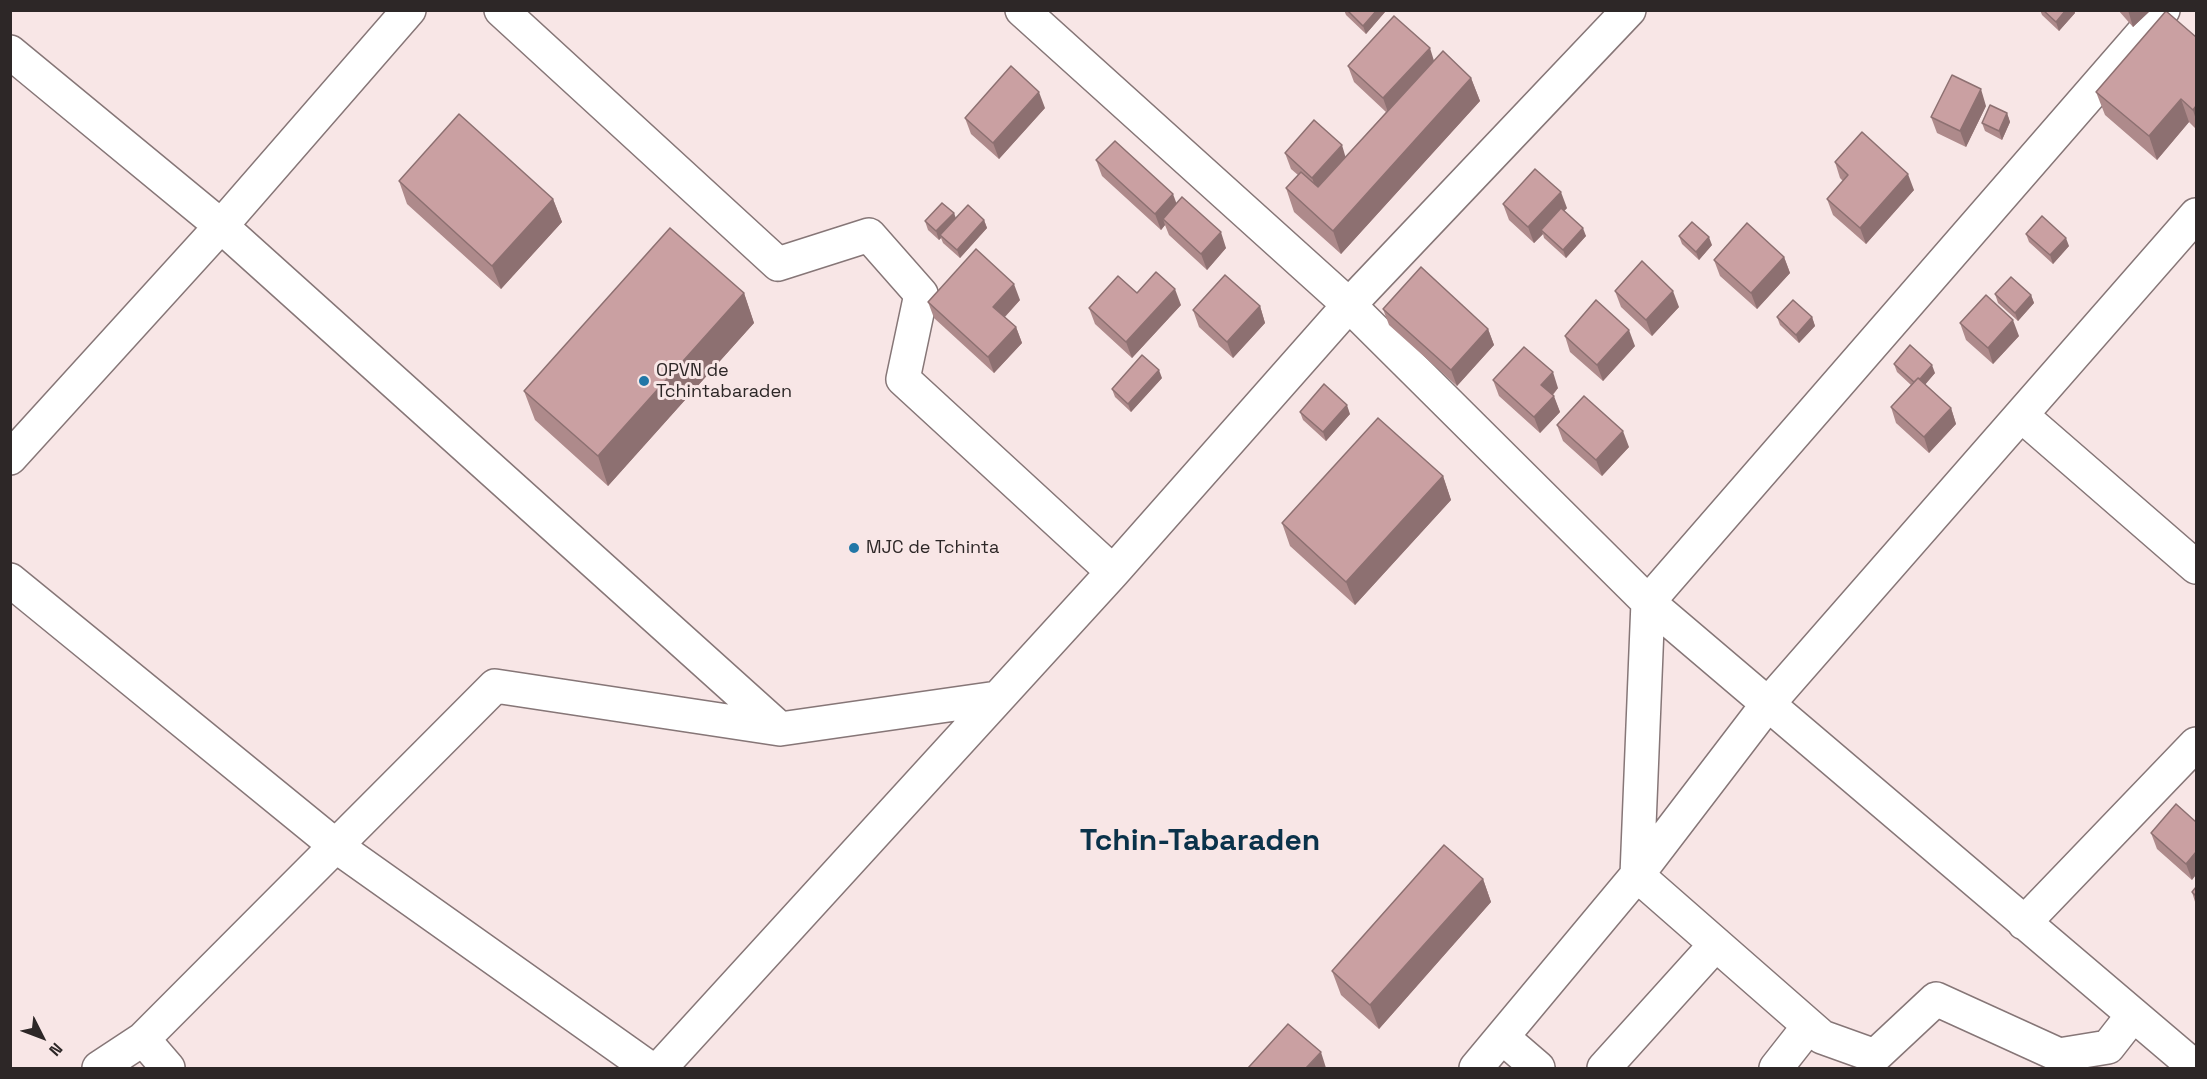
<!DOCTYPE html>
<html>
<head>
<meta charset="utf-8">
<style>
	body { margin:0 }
	#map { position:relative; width:2207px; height:1079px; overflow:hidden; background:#f8e6e6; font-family:"Space Grotesk",sans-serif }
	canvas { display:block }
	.frame { position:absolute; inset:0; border:12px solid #2d2727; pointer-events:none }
	.north { position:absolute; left:12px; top:1007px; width:60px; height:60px; -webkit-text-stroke:4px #f8e6e6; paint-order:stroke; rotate:132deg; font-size:16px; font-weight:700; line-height:24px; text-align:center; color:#2d2727 }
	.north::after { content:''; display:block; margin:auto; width:21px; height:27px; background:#2d2727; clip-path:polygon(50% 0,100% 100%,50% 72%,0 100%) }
</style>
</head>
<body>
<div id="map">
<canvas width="2207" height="1079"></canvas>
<div class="frame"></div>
<div class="north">N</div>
</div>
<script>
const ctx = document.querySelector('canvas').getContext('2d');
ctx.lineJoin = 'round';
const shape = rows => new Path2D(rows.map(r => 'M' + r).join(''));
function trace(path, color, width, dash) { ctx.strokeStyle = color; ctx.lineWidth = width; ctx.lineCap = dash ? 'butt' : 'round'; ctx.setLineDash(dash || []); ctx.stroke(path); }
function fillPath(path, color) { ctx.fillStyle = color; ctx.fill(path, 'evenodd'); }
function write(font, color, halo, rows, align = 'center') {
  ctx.font = font + ' "Space Grotesk",sans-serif'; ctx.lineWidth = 6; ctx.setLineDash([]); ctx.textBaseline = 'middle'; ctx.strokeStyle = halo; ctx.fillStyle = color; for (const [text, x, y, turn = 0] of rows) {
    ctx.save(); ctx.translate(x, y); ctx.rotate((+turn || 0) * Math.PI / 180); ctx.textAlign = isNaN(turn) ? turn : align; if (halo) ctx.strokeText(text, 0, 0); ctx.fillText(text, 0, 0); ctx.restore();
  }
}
const minor = shape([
	[501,10,778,264,869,235,921,294,903,379,1113,572],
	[1022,10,1349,305,1648,602,2196,1068],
	[10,52,221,226,780,729],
	[2021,415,2196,567],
	[10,458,221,226,409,10],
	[10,580,336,846,649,1068],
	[2024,923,2196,744],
	[2133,1015,2108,1047,2059,1055,1936,999,1875,1056,1822,1037,1637,875,1648,602,2163,10],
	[1502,1037,1538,1068],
	[143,1039,168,1068],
	[99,1068,143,1039,495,686,780,729,997,698],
	[660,1068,1113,572,1349,305,1629,10],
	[1476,1068,1637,875,1767,705,2196,215],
	[1604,1068,1716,944],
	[1776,1068,1809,1026]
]);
const wall = shape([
	[1344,10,1385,10,1385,12,1366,34,1346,15],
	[2040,10,2074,10,2075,13,2059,31,2042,15],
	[2118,10,2151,10,2133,27],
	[2196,37,2196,129,2189,122,2157,160,2105,115,2096,92],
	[1434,60,1471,78,1480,101,1341,254,1294,212,1286,188,1298,175,1291,169,1285,153,1346,157,1386,112,1354,82,1348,66],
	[1986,106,1966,147,1937,133,1931,117],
	[1045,108,999,159,971,134,965,118],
	[2007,113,2010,122,2002,140,1985,131,1982,123],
	[1096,160,1176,204,1226,248,1207,270,1169,235,1165,225,1161,230,1102,176],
	[1835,162,1914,190,1866,244,1833,215,1827,199,1843,181,1840,178],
	[399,181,553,199,562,222,501,289,407,204],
	[1503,204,1567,208,1564,211,1586,236,1566,258,1544,238,1543,234,1534,243,1509,220],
	[954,213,955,218,984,220,987,228,960,258,943,243,941,238,939,240,928,230,925,221],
	[2026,234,2069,246,2053,264,2029,242],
	[1679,236,1712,245,1699,260,1682,244],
	[1784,257,1790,273,1757,309,1720,276,1714,260],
	[1615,291,1679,307,1652,336,1621,307],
	[744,293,754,323,608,486,535,420,524,391],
	[1137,293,1181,305,1132,358,1095,324,1089,308],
	[1995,294,2031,295,2034,303,2018,321,1998,303],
	[1020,300,1005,317,1016,327,1022,343,994,373,934,318,928,302],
	[1260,306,1265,323,1233,358,1199,327,1193,310],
	[1383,309,1488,329,1494,345,1457,386,1389,325],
	[1777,317,1812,317,1815,326,1799,343,1780,325],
	[1960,323,2019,336,1993,364,1966,340],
	[1565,336,1635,346,1603,381,1570,352],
	[1894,364,1935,373,1925,384,1951,408,1956,424,1929,453,1896,423,1891,407,1911,385,1897,372],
	[1162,378,1131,412,1115,397,1112,389],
	[1493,380,1558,388,1553,395,1560,412,1540,433,1499,396],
	[1300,412,1350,414,1326,441,1303,420],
	[1557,425,1629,447,1602,476,1563,441],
	[1443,476,1451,500,1355,605,1290,546,1282,523],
	[2196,822,2192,880,2157,849,2151,833],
	[1483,879,1491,902,1379,1029,1341,995,1332,971],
	[2196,887,2196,905,2192,892]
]);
const shadedWall = shape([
	[1377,10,1385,10,1385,12,1366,34,1363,26],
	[2066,10,2074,10,2075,13,2059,31,2056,22],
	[2128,10,2151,10,2133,27],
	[1430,48,1435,64,1389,115,1383,98],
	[1471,78,1480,101,1341,254,1333,231],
	[1981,89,1986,106,1966,147,1960,131],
	[1039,92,1045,108,999,159,993,143],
	[2181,99,2189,122,2157,160,2149,136],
	[2196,106,2196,120,2193,110],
	[2007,113,2010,122,2002,140,1999,131],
	[1342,145,1347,162,1318,194,1312,178],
	[1908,174,1914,190,1866,244,1860,228],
	[1561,192,1567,208,1544,232,1541,230,1543,234,1534,243,1528,227],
	[1173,194,1179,210,1163,219,1165,225,1161,230,1155,214],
	[553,199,562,222,501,289,492,266],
	[954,213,957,221,940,235,941,238,939,240,936,231],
	[984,220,987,228,960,258,957,250],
	[1583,228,1586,236,1566,258,1563,250],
	[1221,232,1226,248,1207,270,1201,254],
	[1709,237,1712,245,1699,260,1696,252],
	[2066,238,2069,246,2053,264,2050,255],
	[1784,257,1790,273,1757,309,1751,293],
	[1014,284,1020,300,999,323,993,307],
	[1175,289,1181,305,1132,358,1126,342],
	[1673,291,1679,307,1652,336,1646,320],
	[744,293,754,323,608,486,598,456],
	[2031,295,2034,303,2018,321,2015,313],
	[1260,306,1265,323,1233,358,1227,342],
	[1812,317,1815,326,1799,343,1796,335],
	[2013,320,2019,336,1993,364,1988,348],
	[1016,327,1022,343,994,373,988,357],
	[1488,329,1494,345,1457,386,1451,370],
	[1629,330,1635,346,1603,381,1597,365],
	[1932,365,1935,373,1919,392,1916,383],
	[1159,370,1162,378,1131,412,1128,404],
	[1553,372,1558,388,1547,401,1541,385],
	[1554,396,1560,412,1540,433,1534,417],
	[1347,405,1350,414,1326,441,1323,432],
	[1951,408,1956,424,1929,453,1924,437],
	[1623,431,1629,447,1602,476,1596,460],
	[1443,476,1451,500,1355,605,1346,582],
	[2196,852,2196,875,2192,880,2186,864],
	[1483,879,1491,902,1379,1029,1370,1005],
	[1321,1052,1326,1068,1306,1068]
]);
const building = shape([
	[1347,10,1377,10,1363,26,1347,10],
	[2043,10,2066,10,2056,22,2043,10],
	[2166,11,2196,37,2196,106,2193,110,2181,99,2149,136,2096,92,2166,11],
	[1394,16,1430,48,1383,98,1348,66,1394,16],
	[1443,51,1471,78,1333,231,1286,188,1301,172,1318,187,1443,51],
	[1011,66,1039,92,993,143,965,118,1011,66],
	[1952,75,1981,89,1960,131,1931,117,1952,75],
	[1990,105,2007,113,1999,131,1982,123,1990,105],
	[459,114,553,199,492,266,399,181,459,114],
	[1314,120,1342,145,1312,178,1285,153,1314,120],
	[1862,132,1908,174,1860,228,1827,199,1848,175,1835,162,1862,132],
	[1115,141,1173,194,1155,214,1096,160,1115,141],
	[1535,169,1561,192,1528,227,1503,204,1535,169],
	[1182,197,1221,232,1201,254,1163,219,1182,197],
	[942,203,954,213,936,231,925,221,942,203],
	[968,205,984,220,957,250,940,235,968,205],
	[1561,208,1583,228,1563,250,1541,230,1561,208],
	[2042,216,2066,238,2050,255,2026,234,2042,216],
	[1692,222,1709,237,1696,252,1679,236,1692,222],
	[1747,223,1784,257,1751,293,1714,260,1747,223],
	[670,228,744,293,598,456,524,391,670,228],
	[976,249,1014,284,993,307,1016,327,988,357,928,302,976,249],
	[1642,261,1673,291,1646,320,1615,291,1642,261],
	[1421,267,1488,329,1451,370,1383,309,1421,267],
	[1156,272,1175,289,1126,342,1089,308,1118,276,1137,293,1156,272],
	[1225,275,1260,306,1227,342,1193,310,1225,275],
	[2011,277,2031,295,2015,313,1995,294,2011,277],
	[1986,295,2013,320,1988,348,1960,323,1986,295],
	[1596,300,1629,330,1597,365,1565,336,1596,300],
	[1793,300,1812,317,1796,335,1777,317,1793,300],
	[1910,345,1932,365,1920,379,1918,378,1914,382,1894,364,1910,345],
	[1524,347,1553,372,1541,385,1554,396,1534,417,1493,380,1524,347],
	[1142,355,1159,370,1128,404,1112,389,1142,355],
	[1918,378,1951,408,1924,437,1891,407,1918,378],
	[1324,384,1347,405,1323,432,1300,412,1324,384],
	[1584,396,1623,431,1596,460,1557,425,1584,396],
	[1378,418,1443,476,1346,582,1282,523,1378,418],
	[2176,804,2196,822,2196,852,2186,864,2151,833,2176,804],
	[1444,845,1483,879,1370,1005,1332,971,1444,845],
	[2196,887,2196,896,2192,892,2196,887],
	[1288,1024,1321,1052,1306,1068,1248,1068,1288,1024]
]);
const markers = [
	[644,381,6,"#2277a7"],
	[854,548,6,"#2277a7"]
];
const poiNames = [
	["OPVN de",656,371],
	["Tchintabaraden",656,392],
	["MJC de Tchinta",866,548]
];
const townNames = [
	["Tchin-Tabaraden",1200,842]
];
trace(minor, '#867677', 36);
trace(minor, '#fff', 33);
fillPath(wall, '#ae8a8b');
fillPath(shadedWall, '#8d7071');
fillPath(building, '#caa0a2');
trace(building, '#8d7071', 1.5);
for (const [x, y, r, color] of markers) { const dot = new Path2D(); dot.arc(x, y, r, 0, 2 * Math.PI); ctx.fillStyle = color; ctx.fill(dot); trace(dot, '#f8e6e6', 2); }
write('18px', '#2d2727', '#f8e6e6', poiNames, 'left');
write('bold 30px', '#0a324a', '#f8e6e6', townNames);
</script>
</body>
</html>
